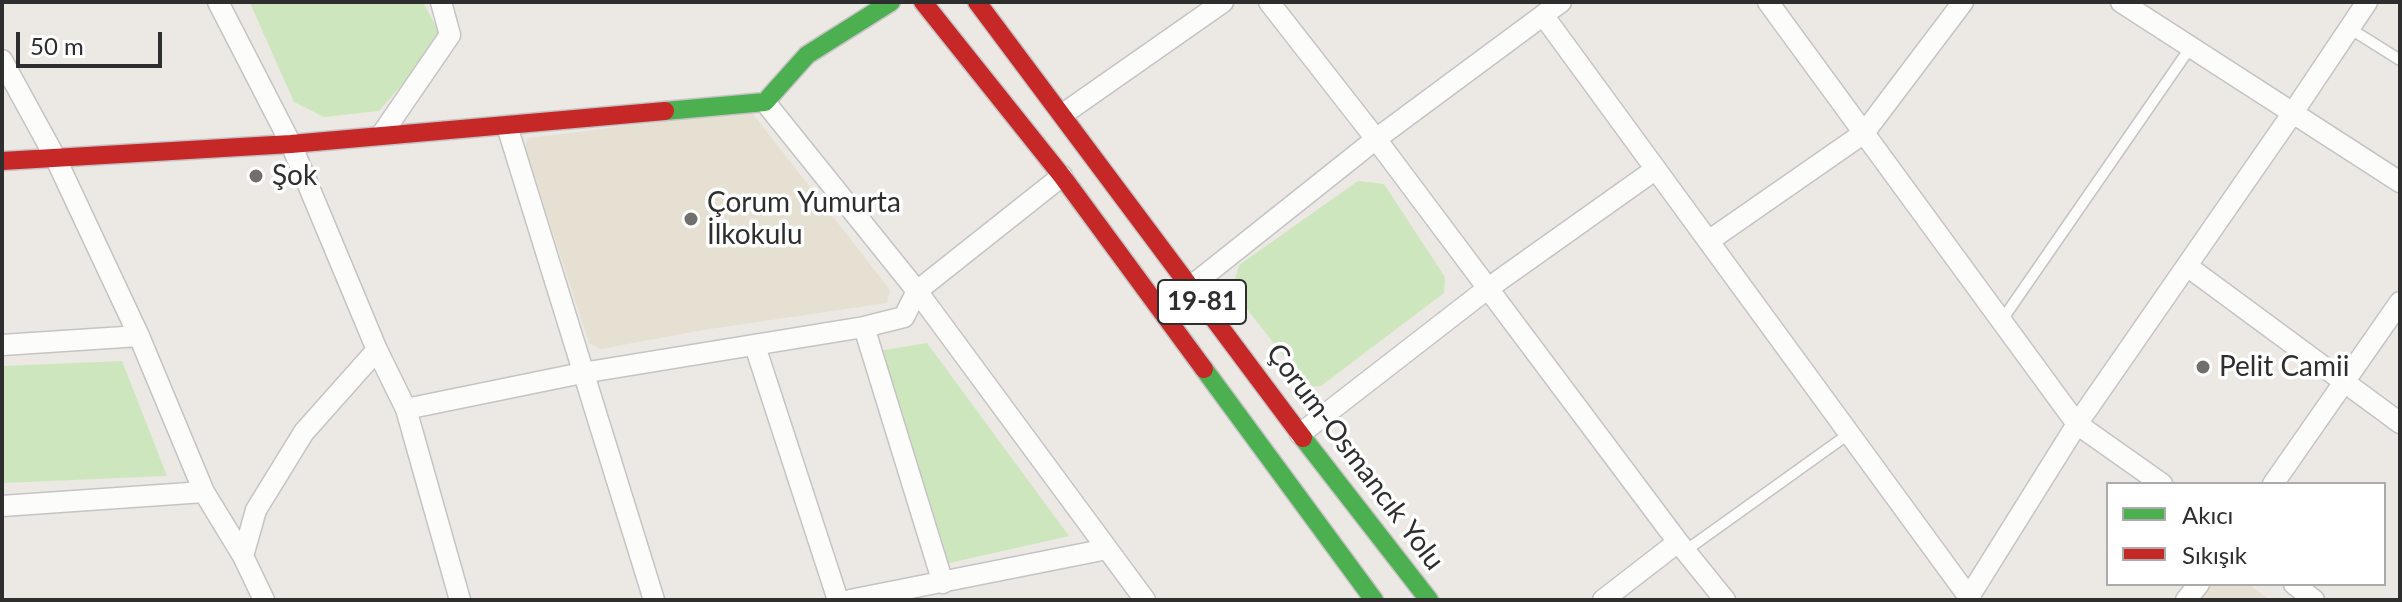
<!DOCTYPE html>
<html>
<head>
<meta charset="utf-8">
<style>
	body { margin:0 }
	#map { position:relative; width:2402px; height:602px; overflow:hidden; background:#ece8e4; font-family:Lato,sans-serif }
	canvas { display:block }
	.frame { position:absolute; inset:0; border:4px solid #2e2e2e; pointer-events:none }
	.legend { position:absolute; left:2106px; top:482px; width:280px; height:104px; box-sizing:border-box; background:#fff; border:2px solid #ababab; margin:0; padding:10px 14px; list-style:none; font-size:24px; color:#2e2e2e }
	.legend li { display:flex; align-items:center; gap:16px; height:40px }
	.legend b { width:40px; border:2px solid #ababab }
	.scale { position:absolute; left:16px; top:32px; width:146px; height:36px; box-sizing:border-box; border:4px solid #2e2e2e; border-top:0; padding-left:10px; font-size:24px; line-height:28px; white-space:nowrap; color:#2e2e2e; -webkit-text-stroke:6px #fff; paint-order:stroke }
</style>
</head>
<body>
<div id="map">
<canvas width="2402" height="602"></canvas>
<div class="frame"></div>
<ul class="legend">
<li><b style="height:10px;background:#4caf50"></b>Akıcı</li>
<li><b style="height:10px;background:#c62828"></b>Sıkışık</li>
</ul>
<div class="scale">50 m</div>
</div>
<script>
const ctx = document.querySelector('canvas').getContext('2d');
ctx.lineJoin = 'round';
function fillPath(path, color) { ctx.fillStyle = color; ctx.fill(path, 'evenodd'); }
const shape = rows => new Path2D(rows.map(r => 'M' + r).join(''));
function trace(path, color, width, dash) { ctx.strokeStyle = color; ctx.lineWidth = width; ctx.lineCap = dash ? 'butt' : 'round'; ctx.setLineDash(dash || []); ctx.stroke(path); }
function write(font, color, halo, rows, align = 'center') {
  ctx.font = font + ' Lato,sans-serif'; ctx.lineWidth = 7; ctx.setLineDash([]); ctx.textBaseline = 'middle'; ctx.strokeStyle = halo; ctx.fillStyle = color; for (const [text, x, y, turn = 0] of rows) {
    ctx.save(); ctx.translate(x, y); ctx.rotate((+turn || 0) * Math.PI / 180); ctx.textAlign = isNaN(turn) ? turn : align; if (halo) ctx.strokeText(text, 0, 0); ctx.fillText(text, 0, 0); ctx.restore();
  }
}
const education = shape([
	[744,111,753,114,890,290,887,303,703,330,601,349,589,343,525,147,528,138],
	[2205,584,2248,584,2270,600,2192,600]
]);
const green = shape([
	[253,2,423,2,442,38,379,111,324,117,294,102,250,3],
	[1358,181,1384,184,1445,277,1444,293,1321,386,1308,387,1232,290,1239,265],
	[927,343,1069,536,945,564,878,351],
	[122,361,167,476,2,483,2,366]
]);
const lane = shape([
	[2349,28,2400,60],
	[2002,320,2190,48],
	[1685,551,1850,433]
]);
const street = shape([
	[218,2,291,144,377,350,406,409,460,600],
	[1269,2,1376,139,1678,542,1725,600],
	[1768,2,2077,424,2162,484],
	[2121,2,2400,182],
	[1543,15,1971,600],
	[2,60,55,157,139,336,204,492,243,556,264,600],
	[765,102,917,291,1145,600],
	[1063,114,1223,2],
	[507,126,654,600],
	[382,134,450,35,441,2],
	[1710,240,1864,133,1963,2],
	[2187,266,2400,423],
	[1190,287,1376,139,1561,2],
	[864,327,943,583],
	[2,345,139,336],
	[755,346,838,600],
	[406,409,582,373,864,327,904,317,917,291,1062,176],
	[1300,434,1487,289,1656,169],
	[2273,484,2400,302],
	[2,506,204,492],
	[243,556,256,510,304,432,377,350],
	[2294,584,2314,600],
	[850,600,1107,549],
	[1603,600,1678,542],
	[1967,600,2077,424,2292,114,2367,2],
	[2186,600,2199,584]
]);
const fast = shape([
	[665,111,765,102,807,55,891,2],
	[1204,369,1374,600],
	[1303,438,1429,600]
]);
const jam = shape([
	[923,2,1062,176,1204,369],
	[977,2,1303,438],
	[2,161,291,144,665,111]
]);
const markers = [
	[256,176,8,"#706f6e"],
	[691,219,8,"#706f6e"],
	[2203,367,8,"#706f6e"]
];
const shields = [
	[1202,302,88]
];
const shieldNames = [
	["19-81",1202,302]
];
const poiNames = [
	["Şok",272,176],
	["Çorum Yumurta",707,203],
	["İlkokulu",707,235],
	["Pelit Camii",2219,367]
];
const streetNames = [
	["Çorum-Osmancık Yolu",1355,457,53]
];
fillPath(education, '#e6e0d3');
fillPath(green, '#cee6be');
trace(lane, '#c5c4c5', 13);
trace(street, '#c5c4c5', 23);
trace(fast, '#c5c4c5', 21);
trace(jam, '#c5c4c5', 21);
trace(lane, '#fcfcfb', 10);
trace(street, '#fcfcfb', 20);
trace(fast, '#4caf50', 18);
trace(jam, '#c62828', 18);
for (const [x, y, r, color] of markers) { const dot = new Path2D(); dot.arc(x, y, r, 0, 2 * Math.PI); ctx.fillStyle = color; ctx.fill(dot); trace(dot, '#fff', 3); }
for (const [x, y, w] of shields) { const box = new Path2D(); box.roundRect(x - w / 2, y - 22, w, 44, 6); ctx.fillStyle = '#fff'; ctx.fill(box); trace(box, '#2e2e2e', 2); }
write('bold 26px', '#2e2e2e', null, shieldNames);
write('28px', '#2e2e2e', '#fff', poiNames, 'left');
write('28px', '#2e2e2e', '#fff', streetNames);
</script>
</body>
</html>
